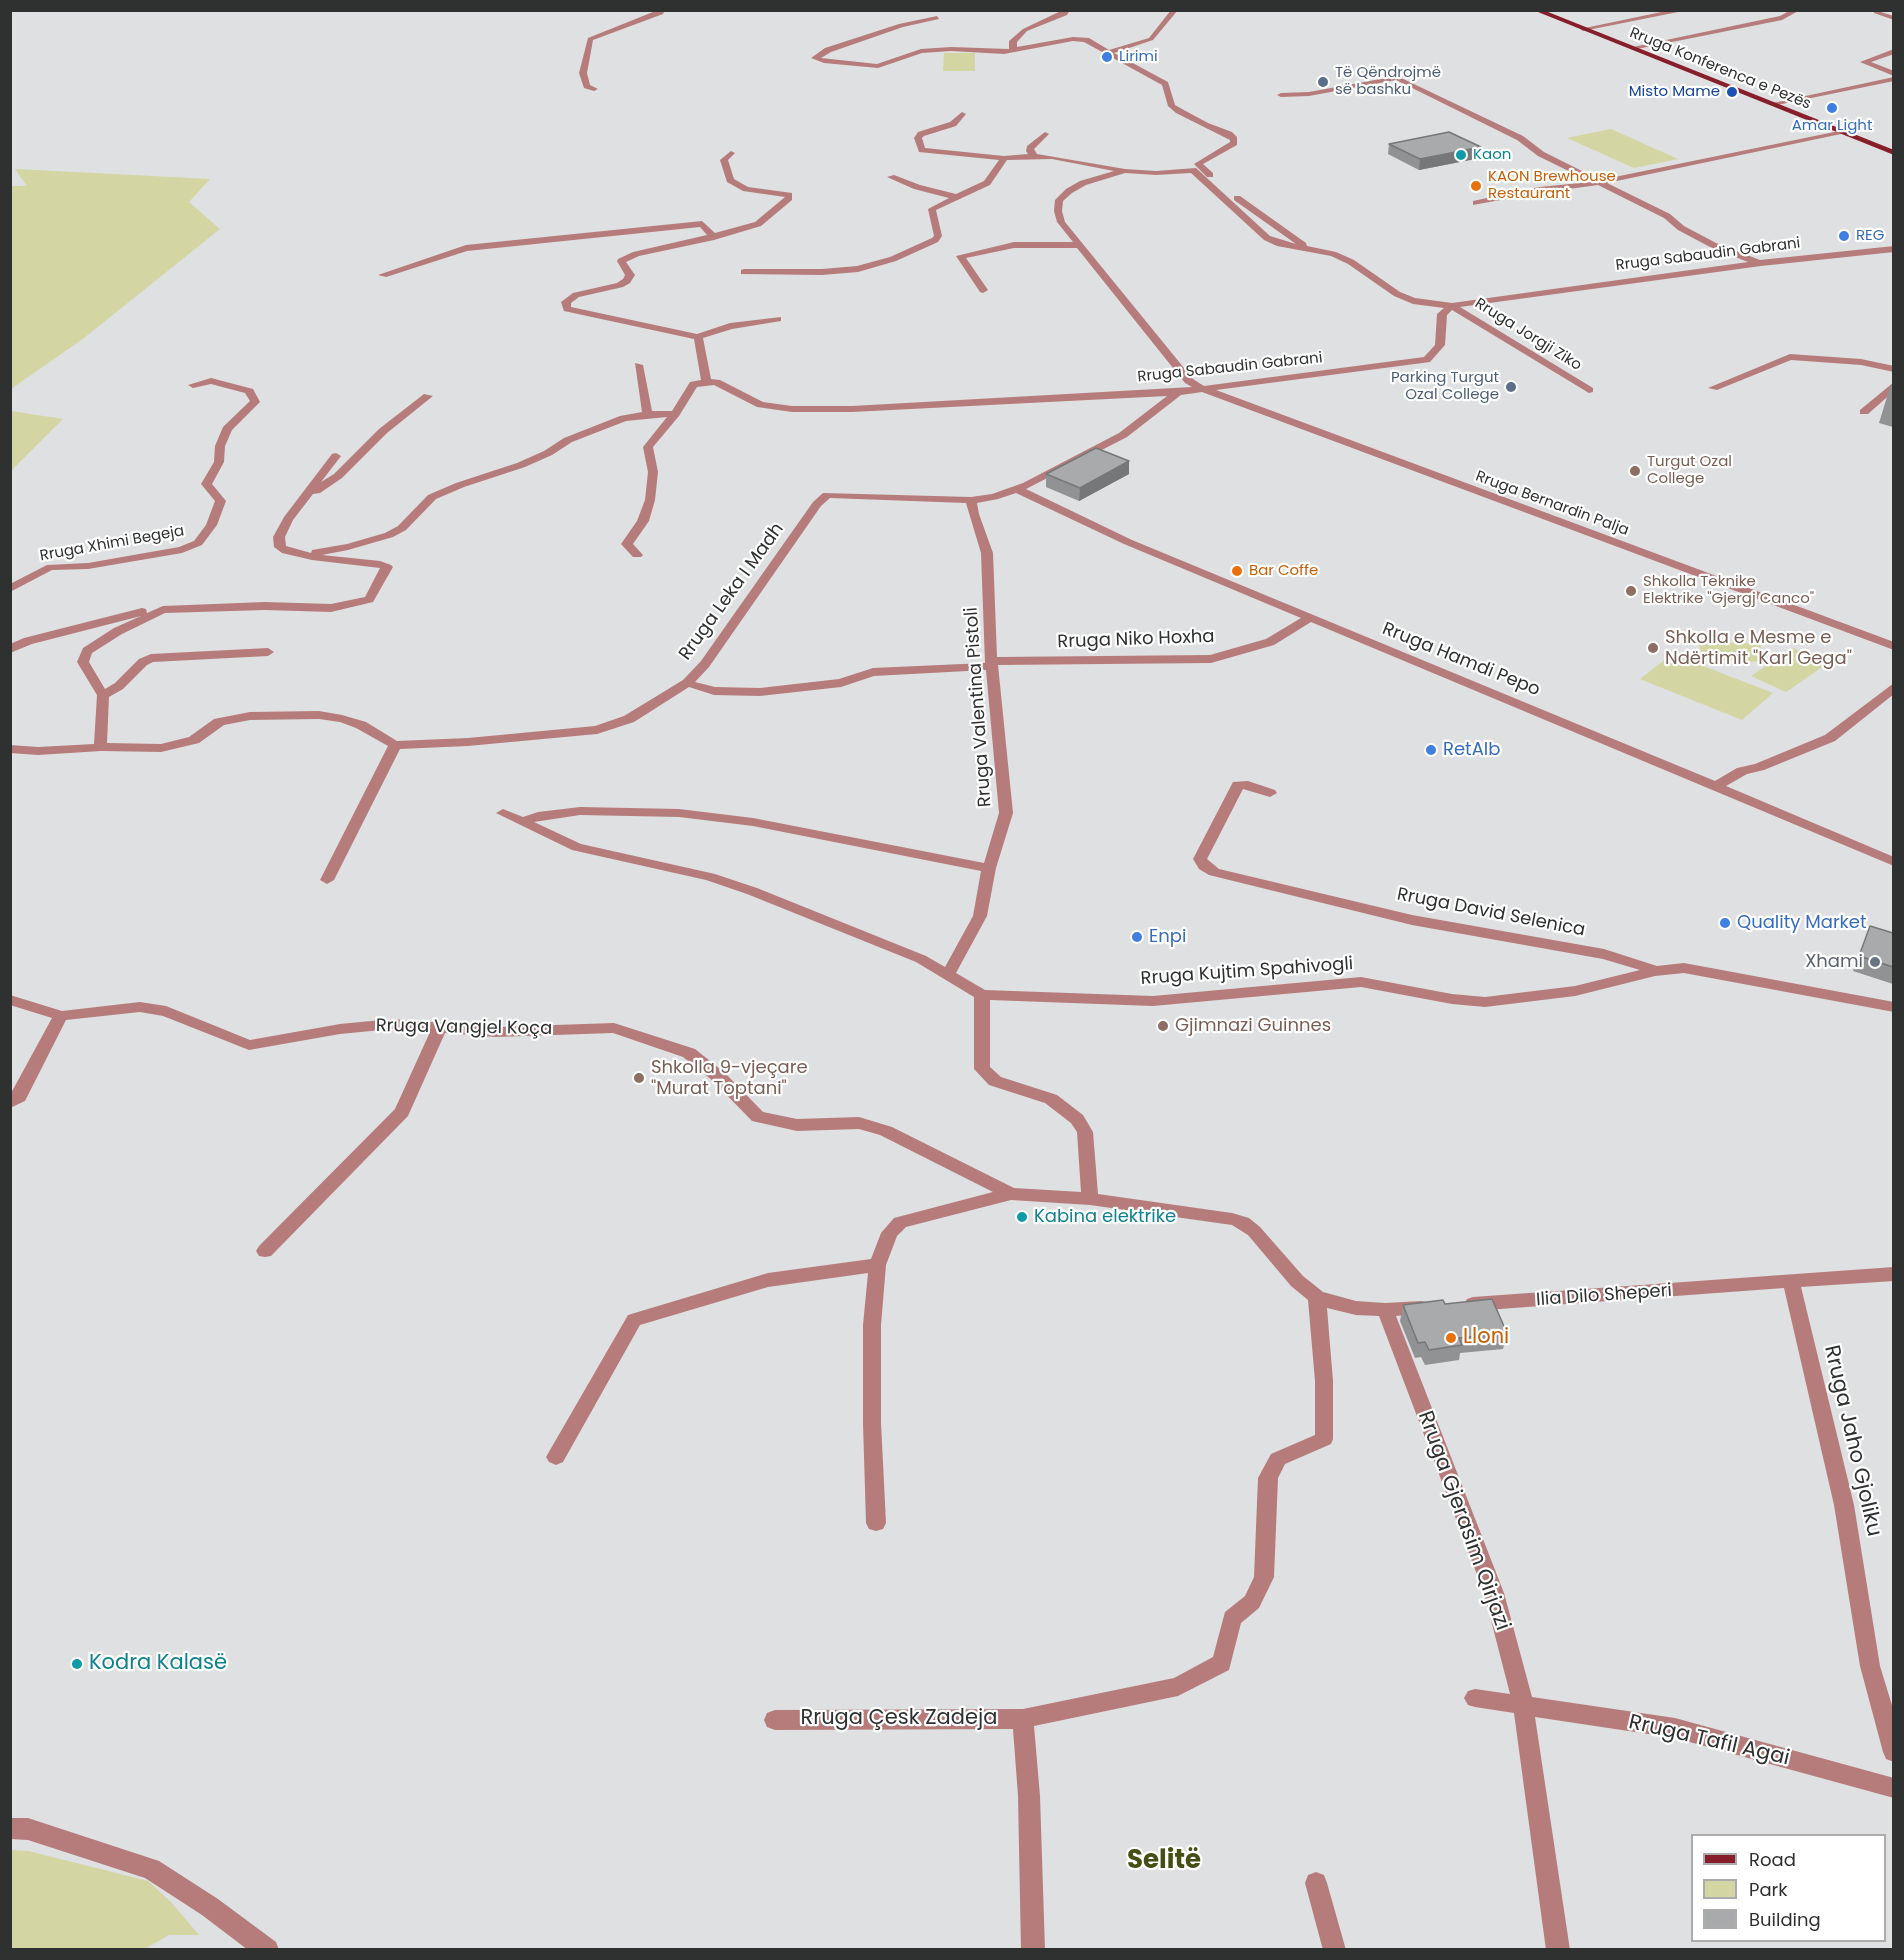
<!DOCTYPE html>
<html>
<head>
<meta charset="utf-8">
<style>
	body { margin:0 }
	#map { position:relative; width:1904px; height:1960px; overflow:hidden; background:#dfe0e1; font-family:Poppins,sans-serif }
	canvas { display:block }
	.frame { position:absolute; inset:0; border:12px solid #2f3030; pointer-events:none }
	.legend { position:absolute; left:1691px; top:1834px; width:195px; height:108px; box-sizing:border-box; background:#fff; border:2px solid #acacac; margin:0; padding:8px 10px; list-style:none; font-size:18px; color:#2f3030 }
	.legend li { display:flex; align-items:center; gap:12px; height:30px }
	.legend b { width:30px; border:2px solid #acacac }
</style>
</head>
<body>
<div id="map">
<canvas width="1904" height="1960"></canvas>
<div class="frame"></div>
<ul class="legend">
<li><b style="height:8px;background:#871e2b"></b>Road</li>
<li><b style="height:16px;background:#d3d5a2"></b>Park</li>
<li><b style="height:16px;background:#a9aaab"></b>Building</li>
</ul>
</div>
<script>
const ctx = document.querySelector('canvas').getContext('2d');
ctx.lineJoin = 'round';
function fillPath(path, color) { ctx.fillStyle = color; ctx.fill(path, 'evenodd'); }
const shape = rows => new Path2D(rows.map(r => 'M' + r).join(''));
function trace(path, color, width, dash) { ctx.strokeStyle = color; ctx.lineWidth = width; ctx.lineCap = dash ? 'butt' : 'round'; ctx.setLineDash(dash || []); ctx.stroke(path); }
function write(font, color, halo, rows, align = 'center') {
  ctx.font = font + ' Poppins,sans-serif'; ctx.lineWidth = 4.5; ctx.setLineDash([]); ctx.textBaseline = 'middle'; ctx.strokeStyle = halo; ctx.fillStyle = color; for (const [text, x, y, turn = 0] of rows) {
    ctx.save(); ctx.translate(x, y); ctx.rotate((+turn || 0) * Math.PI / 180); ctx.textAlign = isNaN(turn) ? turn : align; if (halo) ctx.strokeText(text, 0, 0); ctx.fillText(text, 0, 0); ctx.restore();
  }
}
const green = shape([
	[944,53,975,53,975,71,943,71],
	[1611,129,1678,159,1634,168,1567,138],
	[15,169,210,179,189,202,220,229,84,338,11,389,11,186,27,186],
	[11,411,63,419,11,471,10,411],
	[1698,641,1760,644,1766,662,1703,659],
	[1793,648,1828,663,1786,692,1751,676],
	[1672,654,1773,693,1742,720,1640,679],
	[10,1850,28,1851,148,1881,171,1902,199,1935,169,1935,145,1949,11,1949]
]);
const minor = shape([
	[658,10,665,10,663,14,593,40,587,73,590,85,598,89,594,91,584,88,579,73,588,38,658,10],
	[1063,10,1070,10,1067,15,1027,31,1017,42,1017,47,1073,37,1089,38,1109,50,1149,38,1171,10,1178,10,1153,40,1114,53,1168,82,1175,105,1182,109,1208,123,1232,132,1237,137,1237,145,1203,164,1213,173,1213,177,1207,177,1194,164,1230,142,1230,140,1176,113,1168,106,1162,85,1084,42,1073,41,1004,54,951,51,922,53,878,68,824,63,811,58,825,48,899,24,937,16,939,19,903,27,831,52,821,58,877,64,921,49,951,47,1009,49,1009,41,1023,29,1063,10],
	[1671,10,1688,10,1583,31,1580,29,1671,10],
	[1791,10,1800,10,1782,20,1637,49,1633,47,1780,16,1791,10],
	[1874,10,1894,16,1894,20,1874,13,1874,10],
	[1894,49,1894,54,1871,62,1894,71,1894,76,1860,62,1894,49],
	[1397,76,1523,136,1544,152,1600,180,1844,130,1845,132,1841,134,1607,183,1670,214,1684,226,1716,243,1760,260,1894,246,1894,252,1761,266,1460,307,1593,388,1593,392,1589,393,1452,310,1447,315,1445,345,1430,362,1216,390,1894,642,1894,650,1202,392,1181,395,1127,437,1026,489,1132,540,1715,781,1737,768,1755,764,1825,735,1894,683,1894,694,1835,741,1764,770,1747,774,1726,786,1894,857,1894,866,1311,622,1274,645,1211,663,998,665,1013,813,996,868,987,916,956,973,985,990,1153,996,1361,977,1452,994,1485,997,1575,986,1640,970,1603,959,1412,925,1209,875,1199,869,1193,859,1233,782,1248,781,1275,790,1277,793,1270,797,1243,789,1207,859,1219,869,1412,915,1604,949,1657,966,1684,963,1894,1002,1894,1012,1684,973,1655,976,1575,996,1485,1007,1452,1004,1361,987,1153,1006,990,1000,990,1067,1001,1077,1057,1095,1083,1115,1093,1132,1098,1194,1232,1213,1249,1218,1260,1227,1303,1276,1323,1292,1356,1301,1385,1303,1422,1301,1428,1303,1431,1308,1428,1313,1396,1316,1504,1593,1532,1697,1675,1718,1894,1778,1894,1798,1675,1738,1535,1717,1570,1950,1546,1950,1514,1713,1475,1707,1468,1705,1464,1698,1468,1691,1475,1689,1510,1694,1484,1593,1379,1316,1356,1315,1327,1308,1333,1381,1333,1439,1331,1444,1285,1464,1278,1478,1274,1577,1259,1608,1241,1623,1229,1670,1178,1696,1034,1726,1040,1796,1045,1950,1021,1950,1018,1796,1013,1729,775,1730,767,1727,764,1720,767,1713,775,1710,1023,1709,1174,1678,1213,1657,1225,1612,1245,1596,1254,1577,1258,1478,1271,1454,1315,1435,1315,1381,1308,1300,1291,1286,1248,1235,1232,1225,1090,1205,1011,1200,906,1227,897,1236,886,1265,881,1325,881,1423,886,1523,883,1529,876,1531,869,1529,866,1523,863,1423,863,1325,868,1273,768,1287,640,1325,563,1462,556,1465,549,1462,546,1457,628,1315,768,1273,871,1259,881,1233,894,1218,993,1192,880,1135,859,1129,797,1131,752,1121,713,1081,683,1057,613,1033,496,1037,445,1033,408,1116,271,1256,265,1257,259,1256,256,1251,259,1246,395,1109,430,1032,392,1029,340,1034,249,1050,163,1016,140,1012,66,1020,25,1101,10,1108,10,1095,52,1018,10,1005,10,995,62,1011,140,1002,166,1006,250,1040,340,1024,392,1019,496,1027,614,1023,695,1049,725,1073,763,1112,797,1119,859,1117,892,1127,1014,1188,1081,1192,1077,1132,1071,1123,1045,1103,989,1085,974,1069,974,997,916,962,747,894,706,880,572,850,496,813,503,809,523,817,538,812,580,807,679,809,753,818,984,863,999,813,986,670,874,676,841,687,760,696,714,695,689,687,634,722,597,734,468,746,400,749,334,880,327,884,320,880,388,746,356,728,340,722,319,719,250,720,224,725,199,743,161,752,101,751,38,755,10,753,10,745,38,747,94,744,97,695,77,662,83,648,114,628,141,616,32,644,10,653,10,644,24,638,142,608,146,609,147,613,163,606,265,602,331,604,365,597,380,568,312,560,282,553,274,547,273,537,284,517,332,454,336,453,341,456,321,482,334,474,379,429,424,394,433,396,387,433,342,478,320,493,313,494,293,520,285,537,286,546,311,553,312,550,347,544,385,533,398,526,428,495,456,483,517,463,544,451,564,438,620,416,642,412,635,363,643,365,652,411,672,411,690,382,701,380,694,339,564,311,561,302,573,293,617,283,623,279,625,275,617,261,618,259,633,252,707,235,700,227,467,251,386,277,378,275,466,245,702,221,715,233,755,222,785,197,743,191,727,182,720,160,731,151,735,153,728,160,734,179,748,187,792,193,792,200,761,226,714,240,639,256,626,262,635,275,630,283,623,287,579,297,571,303,571,307,697,334,730,323,781,317,781,321,732,329,703,338,711,379,720,380,763,402,792,406,852,406,1192,387,1185,383,1077,248,1014,248,966,258,988,290,983,293,980,292,956,256,1014,242,1073,242,1057,222,1054,211,1055,200,1066,189,1080,181,1114,171,1052,159,1007,160,990,185,936,210,942,236,938,242,896,261,858,272,822,275,741,274,741,270,744,269,822,269,857,266,890,257,932,238,934,236,928,209,949,198,914,189,887,177,894,175,920,185,956,194,984,181,999,160,919,152,914,138,918,132,950,122,962,112,966,114,956,126,924,136,922,138,925,148,1004,156,1028,154,1026,151,1027,146,1045,132,1049,134,1034,149,1037,154,1125,169,1156,171,1196,168,1270,236,1296,244,1234,200,1234,196,1240,196,1306,243,1307,246,1336,252,1354,260,1400,292,1415,298,1452,303,1748,262,1710,247,1678,230,1664,218,1598,185,1539,193,1473,205,1473,201,1539,187,1591,182,1538,156,1517,140,1396,80,1309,96,1281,97,1277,95,1281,93,1309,92,1397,76],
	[1125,173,1156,175,1191,173,1264,240,1277,246,1331,256,1348,264,1394,296,1413,304,1444,308,1437,314,1435,345,1424,357,1204,386,1193,379,1065,222,1062,211,1063,201,1072,193,1086,185,1125,173],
	[714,385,757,407,792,412,852,412,1167,396,1119,433,1023,483,992,494,971,497,823,493,813,502,701,661,683,680,624,716,595,726,468,738,397,741,366,722,342,715,319,711,250,712,214,719,189,737,161,744,107,743,109,697,123,689,147,665,153,662,268,656,274,652,268,648,151,654,139,659,115,683,105,689,89,662,92,653,122,634,165,613,265,610,331,612,373,602,393,567,391,565,380,561,322,555,348,550,393,537,406,530,436,499,464,487,525,467,552,455,572,442,626,421,667,417,643,447,648,472,645,500,637,521,621,544,633,557,641,557,643,555,633,544,649,521,655,500,658,472,653,447,679,416,697,387,714,385],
	[1016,493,1124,544,1301,618,1266,639,1210,655,997,657,993,553,979,514,977,503,998,499,1016,493],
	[830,498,966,503,981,553,985,663,873,668,839,679,760,688,715,687,695,682,709,667,821,506,830,498],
	[580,815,679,817,753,826,981,871,973,916,945,967,926,956,757,888,715,874,581,844,534,822,580,815],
	[1894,77,1894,81,1777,105,1773,103,1894,77],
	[1790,354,1861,359,1894,366,1894,372,1861,365,1791,360,1717,390,1708,388,1790,354],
	[211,378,253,389,260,402,232,430,225,446,224,462,212,484,226,501,217,525,202,545,182,553,88,569,52,570,10,592,10,584,47,565,88,563,179,547,194,541,206,525,215,501,201,484,214,462,215,446,223,427,250,401,245,393,211,384,193,388,188,385,211,378],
	[1894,382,1894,391,1868,414,1860,414,1860,410,1894,382],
	[1894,1267,1894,1281,1801,1287,1854,1505,1880,1666,1894,1712,1894,1762,1886,1759,1883,1752,1860,1666,1834,1505,1784,1288,1473,1311,1467,1309,1464,1304,1467,1299,1473,1297,1894,1267],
	[10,1818,28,1818,159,1861,218,1899,276,1942,279,1950,248,1950,202,1915,145,1878,28,1840,10,1839,10,1818],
	[1316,1872,1324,1875,1327,1883,1346,1950,1323,1950,1305,1883,1308,1875,1316,1872]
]);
const major = shape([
	[1533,10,1543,10,1894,150,1894,155,1533,10]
]);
const wall = shape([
	[1389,144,1481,147,1480,158,1419,170,1388,154],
	[1893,385,1893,427,1879,423,1890,387],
	[1046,474,1129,474,1079,501,1046,487],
	[1893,933,1893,984,1853,971,1859,956],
	[1445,1304,1507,1333,1503,1349,1460,1353,1459,1360,1425,1365,1421,1357,1415,1358,1400,1321,1403,1305]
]);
const shadedWall = shape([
	[1481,147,1480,158,1419,170,1420,159],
	[1129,461,1129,474,1079,501,1080,488]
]);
const building = shape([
	[1449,132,1481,147,1420,159,1389,144,1449,132],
	[1096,448,1129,461,1080,488,1046,474,1096,448],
	[1870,926,1893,933,1893,967,1859,956,1870,926],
	[1492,1299,1507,1333,1459,1338,1462,1345,1429,1350,1425,1342,1418,1343,1403,1305,1443,1300,1445,1304,1492,1299]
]);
const markers = [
	[1107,57,6,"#3f7fe0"],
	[1323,82,6,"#5c6f8a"],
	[1732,92,6,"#1a4fb4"],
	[1832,108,6,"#3f7fe0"],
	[1461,155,6,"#0f9aa8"],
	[1476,186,6,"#e8710a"],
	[1844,236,6,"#3f7fe0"],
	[1511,387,6,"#5c6f8a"],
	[1635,471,6,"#8d6e63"],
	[1237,571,6,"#e8710a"],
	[1631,591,6,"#8d6e63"],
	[1653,648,6,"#8d6e63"],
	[1431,750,6,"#3f7fe0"],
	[1725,923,6,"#3f7fe0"],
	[1137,937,6,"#3f7fe0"],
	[1875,962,6,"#6b7280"],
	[1163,1026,6,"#8d6e63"],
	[639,1078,6,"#8d6e63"],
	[1022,1217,6,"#0f9aa8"],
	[1451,1338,6,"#e8710a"],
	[77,1664,6,"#0f9aa8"]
];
const farShopnames = [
	["Lirimi",1119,57],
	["Amar Light",1832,126,"center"],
	["REG",1856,236]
];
const farStreetnames = [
	["Rruga Konferenca e Pezës",1720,69,22],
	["Rruga Sabaudin Gabrani",1708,255,-7],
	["Rruga Jorgji Ziko",1528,335,32],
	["Rruga Sabaudin Gabrani",1230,368,-6],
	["Rruga Bernardin Palja",1552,504,20],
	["Rruga Xhimi Begeja",112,544,-10]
];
const farServicenames = [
	["Të Qëndrojmë",1335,73],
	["së bashku",1335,90],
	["Parking Turgut",1499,378,"right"],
	["Ozal College",1499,395,"right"]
];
const farTransitnames = [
	["Misto Mame",1720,92]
];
const farCulturenames = [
	["Kaon",1473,155]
];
const farFoodnames = [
	["KAON Brewhouse",1488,177],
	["Restaurant",1488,194],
	["Bar Coffe",1249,571]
];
const farEducationnames = [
	["Turgut Ozal",1647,462],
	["College",1647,479],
	["Shkolla Teknike",1643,582],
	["Elektrike \"Gjergj Canco\"",1643,599]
];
const streetNames = [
	["Rruga Leka I Madh",732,592,-54],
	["Rruga Niko Hoxha",1136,640,-2],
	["Rruga Hamdi Pepo",1461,660,22],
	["Rruga Valentina Pistoli",979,707,-94],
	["Rruga David Selenica",1491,913,11],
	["Rruga Kujtim Spahivogli",1247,972,-4],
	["Rruga Vangjel Koça",464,1028,1],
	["Ilia Dilo Sheperi",1604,1296,-4]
];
const educationNames = [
	["Shkolla e Mesme e",1665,638],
	["Ndërtimit \"Karl Gega\"",1665,659],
	["Gjimnazi Guinnes",1175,1026],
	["Shkolla 9-vjeçare",651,1068],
	["\"Murat Toptani\"",651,1089]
];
const shopNames = [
	["RetAlb",1443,750],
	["Quality Market",1737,923],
	["Enpi",1149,937]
];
const worshipNames = [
	["Xhami",1863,962]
];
const cultureNames = [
	["Kabina elektrike",1034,1217]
];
const nearFoodnames = [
	["Lloni",1463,1338]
];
const nearStreetnames = [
	["Rruga Jaho Gjoliku",1852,1441,77],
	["Rruga Gjerasim Qirjazi",1463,1521,70],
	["Rruga Çesk Zadeja",899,1719],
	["Rruga Tafil Agai",1709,1741,13]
];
const nearCulturenames = [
	["Kodra Kalasë",89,1664]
];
const nearQuarternames = [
	["Selitë",1164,1861]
];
fillPath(green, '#d3d5a2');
fillPath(minor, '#b67c7c');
fillPath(major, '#871e2b');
fillPath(wall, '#919293');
fillPath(shadedWall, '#767778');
fillPath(building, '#a9aaab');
trace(building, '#767778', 1.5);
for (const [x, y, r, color] of markers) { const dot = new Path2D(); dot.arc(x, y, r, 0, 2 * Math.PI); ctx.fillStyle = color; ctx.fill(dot); trace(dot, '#fff', 2); }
write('15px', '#366cbe', '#fff', farShopnames, 'left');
write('15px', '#2f3030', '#fff', farStreetnames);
write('15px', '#4e5e75', '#fff', farServicenames, 'left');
write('15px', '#164399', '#fff', farTransitnames, 'right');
write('15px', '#0d838f', '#fff', farCulturenames, 'left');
write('15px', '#c56008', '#fff', farFoodnames, 'left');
write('15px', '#785e54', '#fff', farEducationnames, 'left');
write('18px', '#2f3030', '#fff', streetNames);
write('18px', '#785e54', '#fff', educationNames, 'left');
write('18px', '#366cbe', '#fff', shopNames, 'left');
write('18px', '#5b616d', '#fff', worshipNames, 'right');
write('18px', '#0d838f', '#fff', cultureNames, 'left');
write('21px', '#c56008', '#fff', nearFoodnames, 'left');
write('21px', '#2f3030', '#fff', nearStreetnames);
write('21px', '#0d838f', '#fff', nearCulturenames, 'left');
write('bold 26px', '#454e14', '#fff', nearQuarternames);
</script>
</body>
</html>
